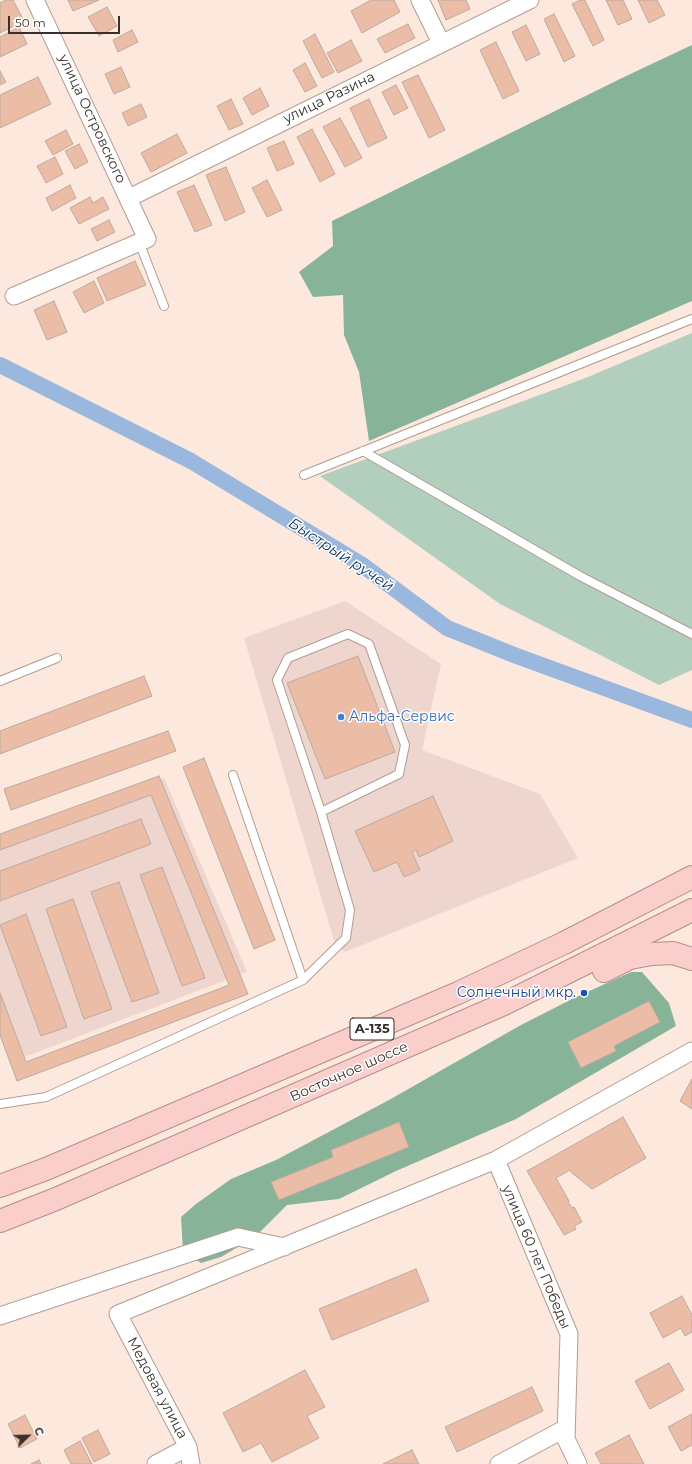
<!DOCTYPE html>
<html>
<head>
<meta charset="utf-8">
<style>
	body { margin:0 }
	#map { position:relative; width:692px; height:1464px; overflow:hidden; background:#fde8de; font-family:Montserrat,sans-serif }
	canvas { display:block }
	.north { position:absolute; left:8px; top:1416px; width:40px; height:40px; -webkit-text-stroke:3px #fff; paint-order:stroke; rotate:67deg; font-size:11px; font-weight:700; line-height:16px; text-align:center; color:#38302c }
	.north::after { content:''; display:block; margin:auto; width:14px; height:18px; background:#38302c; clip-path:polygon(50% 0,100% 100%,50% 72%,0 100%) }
	.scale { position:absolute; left:8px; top:16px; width:112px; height:18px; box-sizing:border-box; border:2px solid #38302c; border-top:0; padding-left:5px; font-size:12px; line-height:14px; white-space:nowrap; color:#38302c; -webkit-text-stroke:3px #fff; paint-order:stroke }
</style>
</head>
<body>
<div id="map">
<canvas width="692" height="1464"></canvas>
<div class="north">С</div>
<div class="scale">50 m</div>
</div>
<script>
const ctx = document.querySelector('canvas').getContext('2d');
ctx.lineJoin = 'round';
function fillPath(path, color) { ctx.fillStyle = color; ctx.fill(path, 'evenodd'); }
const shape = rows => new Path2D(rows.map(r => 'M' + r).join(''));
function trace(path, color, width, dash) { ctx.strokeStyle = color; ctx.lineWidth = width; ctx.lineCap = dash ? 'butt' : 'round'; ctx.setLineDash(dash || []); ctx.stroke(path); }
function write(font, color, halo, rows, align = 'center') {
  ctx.font = font + ' Montserrat,sans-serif'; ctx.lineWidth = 3; ctx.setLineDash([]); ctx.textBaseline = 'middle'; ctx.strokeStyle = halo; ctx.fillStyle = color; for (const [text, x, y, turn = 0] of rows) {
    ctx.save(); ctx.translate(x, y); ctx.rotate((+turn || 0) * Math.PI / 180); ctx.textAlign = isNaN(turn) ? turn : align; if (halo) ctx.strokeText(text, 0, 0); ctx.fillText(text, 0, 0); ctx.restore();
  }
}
const industrial = shape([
	[345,601,441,664,422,750,540,794,578,858,345,952,335,944,244,638],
	[164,778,247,972,17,1060,0,1015,0,837]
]);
const green = shape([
	[692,333,692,670,659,685,500,604,320,476,583,379]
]);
const forest = shape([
	[692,45,692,301,369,441,359,372,344,335,343,295,313,297,299,272,333,246,332,221,624,77],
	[631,972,642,972,669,1003,676,1026,516,1119,396,1171,339,1199,287,1205,255,1237,221,1257,201,1263,183,1251,181,1217,196,1204,231,1179,276,1160,389,1100,521,1025,572,999]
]);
const canal = shape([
	[0,365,191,461,361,564,447,628,514,655,692,720]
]);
const building = shape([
	[6,0,13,0,24,21,0,33,0,3,6,0],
	[68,0,99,0,73,11,68,0],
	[371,0,394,0,400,12,362,33,351,11,371,0],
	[438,0,466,0,470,9,446,20,438,0],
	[580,0,585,0,604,40,593,46,572,4,580,0],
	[606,0,623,0,632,19,618,25,606,0],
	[638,0,657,0,665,15,649,23,638,0],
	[107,7,117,26,99,36,88,17,107,7],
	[554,14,575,56,564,62,544,19,554,14],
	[408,24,415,38,385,53,377,39,408,24],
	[526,25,540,54,526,61,512,32,526,25],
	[19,27,27,44,0,57,0,37,19,27],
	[132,30,138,42,118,52,113,40,132,30],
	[315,34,334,72,322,78,303,41,315,34],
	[351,40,362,61,338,73,327,53,351,40],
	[496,42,519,91,503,99,480,50,496,42],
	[305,63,317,86,305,92,293,70,305,63],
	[121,67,130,87,114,94,105,74,121,67],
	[0,71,6,82,0,85,0,71],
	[418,75,445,130,429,138,402,82,418,75],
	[38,77,51,104,0,128,0,95,38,77],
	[396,85,408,108,394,115,382,92,396,85],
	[260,88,269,106,252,115,243,98,260,88],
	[231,99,243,124,229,130,217,106,231,99],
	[369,99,387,138,368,147,350,108,369,99],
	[141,104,147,117,128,126,122,113,141,104],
	[340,118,362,158,345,167,323,127,340,118],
	[312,129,335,174,320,182,297,137,312,129],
	[66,130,73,144,53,155,45,141,66,130],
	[177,134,187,153,151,172,141,153,177,134],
	[284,141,294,164,277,171,267,148,284,141],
	[79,144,88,162,75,169,65,151,79,144],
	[55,157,63,174,46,183,37,166,55,157],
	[226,167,245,212,225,221,206,175,226,167],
	[267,180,282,210,267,217,252,188,267,180],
	[70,185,76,198,52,211,46,198,70,185],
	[194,185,212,225,195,232,177,192,194,185],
	[90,197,93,203,103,197,109,209,79,224,70,208,90,197],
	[109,220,115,232,97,241,91,229,109,220],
	[135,261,146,285,107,301,97,278,135,261],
	[94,281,104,303,84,313,73,292,94,281],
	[54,301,67,332,47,340,34,310,54,301],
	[358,656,395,752,325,779,287,683,358,656],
	[144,676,152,696,0,754,0,731,144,676],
	[168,731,176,751,11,810,4,789,168,731],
	[204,758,275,940,254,949,183,767,204,758],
	[159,776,248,994,17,1081,0,1035,0,993,26,1062,229,985,151,795,0,850,0,834,159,776],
	[433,796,453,841,419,857,416,850,412,852,420,870,404,877,397,862,374,872,355,831,433,796],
	[141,819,151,844,0,901,0,871,141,819],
	[162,867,205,978,182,986,140,875,162,867],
	[119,882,159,993,132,1002,91,892,119,882],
	[73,899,112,1009,84,1019,46,909,73,899],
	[26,914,67,1027,41,1036,0,925,26,914],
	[649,1001,660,1022,614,1046,616,1051,581,1068,568,1042,649,1001],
	[692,1079,692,1109,680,1101,692,1079],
	[623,1117,646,1158,592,1189,572,1173,570,1170,556,1178,569,1201,568,1202,572,1208,574,1207,582,1222,574,1226,576,1229,564,1235,527,1171,623,1117],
	[399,1122,409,1147,279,1200,271,1182,333,1157,331,1150,399,1122],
	[416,1269,429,1301,332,1340,319,1309,416,1269],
	[682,1296,692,1315,692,1332,685,1336,681,1328,663,1338,650,1313,682,1296],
	[669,1363,684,1390,650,1409,635,1381,669,1363],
	[305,1370,325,1407,307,1416,319,1438,272,1462,261,1443,243,1452,223,1413,305,1370],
	[532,1387,543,1411,457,1452,445,1427,532,1387],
	[692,1414,692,1445,681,1451,668,1427,692,1414],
	[25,1415,37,1439,20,1448,8,1424,25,1415],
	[98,1430,110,1454,94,1462,82,1438,98,1430],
	[629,1435,644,1464,601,1464,595,1453,629,1435],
	[80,1441,92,1464,71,1464,64,1450,80,1441],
	[412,1450,419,1464,383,1464,412,1450],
	[39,1460,41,1464,31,1464,39,1460]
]);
const service = shape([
	[139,242,164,306],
	[363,451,580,576,692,634],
	[304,475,692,319],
	[0,681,57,658],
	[233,775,303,980],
	[0,1104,46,1097,303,980,346,938,350,910,321,812,277,680,288,658,348,634,369,644,405,745,399,774,321,812]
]);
const minor = shape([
	[420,0,441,43],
	[129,198,530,0],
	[14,296,147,239,35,0],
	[496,1160,569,1334,566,1439,578,1464],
	[0,1316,238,1237,284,1247],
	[156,1464,188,1447],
	[191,1464,188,1447,118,1314,496,1160,692,1051],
	[499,1464,566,1428]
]);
const trunk = shape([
	[604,971,630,958,652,954,673,953,692,959],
	[0,1186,46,1169,458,993,564,943,692,877],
	[0,1221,56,1199,504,1004,692,910]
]);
const markers = [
	[341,717,4,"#3f7fe0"],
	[584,993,4,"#1a4fb4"]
];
const shields = [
	[372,1029,44]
];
const shieldNames = [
	["А-135",372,1029]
];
const streetNames = [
	["улица Разина",329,98,-26],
	["улица Островского",92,119,65],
	["Восточное шоссе",349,1072,-24],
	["улица 60 лет Победы",536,1257,67],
	["Медовая улица",157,1388,62]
];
const shopNames = [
	["Альфа-Сервис",349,717]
];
const transitNames = [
	["Солнечный мкр.",576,993]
];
const waterNames = [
	["Быстрый ручей",341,555,33]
];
fillPath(industrial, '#eed6ce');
fillPath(green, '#b1cfbc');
fillPath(forest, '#87b499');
trace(canal, '#9ab7dd', 16);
fillPath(building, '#ebbda6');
trace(building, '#bdaaa0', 1);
trace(service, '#b09d93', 10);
trace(minor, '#b09d93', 19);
trace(trunk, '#b58f8a', 24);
trace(service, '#fff', 8);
trace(minor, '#fff', 17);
trace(trunk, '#faceca', 22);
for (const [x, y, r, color] of markers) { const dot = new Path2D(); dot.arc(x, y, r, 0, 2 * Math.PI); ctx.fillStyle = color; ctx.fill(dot); trace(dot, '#fff', 1.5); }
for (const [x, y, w] of shields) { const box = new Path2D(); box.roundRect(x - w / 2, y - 11, w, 22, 3); ctx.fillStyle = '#fff'; ctx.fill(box); trace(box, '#38302c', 1); }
write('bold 13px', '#38302c', null, shieldNames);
write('14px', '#38302c', '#fff', streetNames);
write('14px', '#366cbe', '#fff', shopNames, 'left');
write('14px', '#164399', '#fff', transitNames, 'right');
write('italic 15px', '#08315f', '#fff', waterNames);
</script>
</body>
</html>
